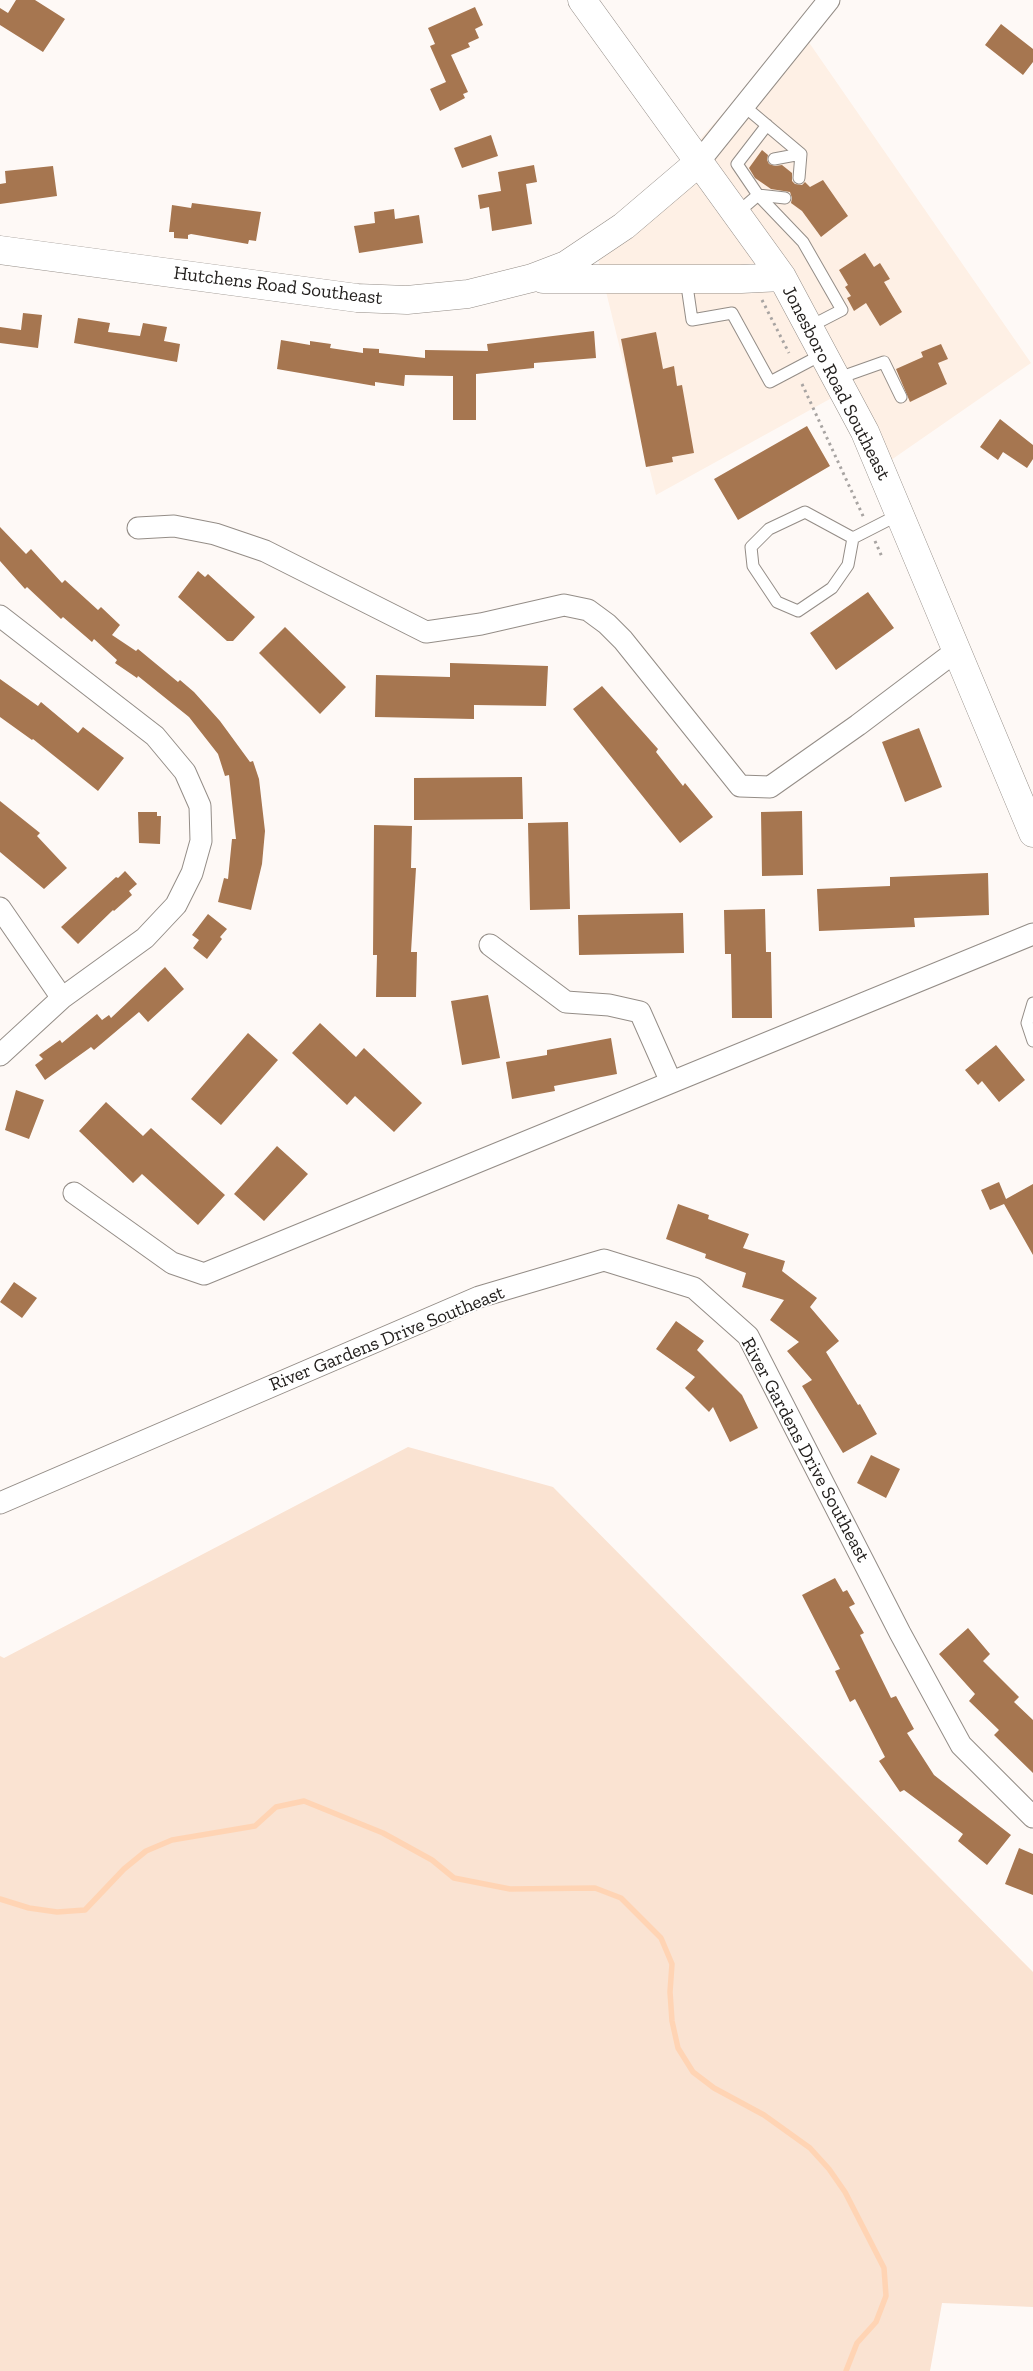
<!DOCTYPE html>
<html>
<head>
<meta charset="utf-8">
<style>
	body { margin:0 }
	canvas { display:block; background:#fef9f6 }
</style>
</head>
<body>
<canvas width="1033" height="2371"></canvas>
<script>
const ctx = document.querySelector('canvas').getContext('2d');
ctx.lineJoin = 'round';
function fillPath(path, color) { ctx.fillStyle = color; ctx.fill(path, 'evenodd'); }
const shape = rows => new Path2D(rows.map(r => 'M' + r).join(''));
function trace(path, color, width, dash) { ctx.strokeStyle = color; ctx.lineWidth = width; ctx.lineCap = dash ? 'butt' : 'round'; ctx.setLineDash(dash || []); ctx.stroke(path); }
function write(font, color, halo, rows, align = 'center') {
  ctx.font = font + ' "Zilla Slab",serif'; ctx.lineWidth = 4; ctx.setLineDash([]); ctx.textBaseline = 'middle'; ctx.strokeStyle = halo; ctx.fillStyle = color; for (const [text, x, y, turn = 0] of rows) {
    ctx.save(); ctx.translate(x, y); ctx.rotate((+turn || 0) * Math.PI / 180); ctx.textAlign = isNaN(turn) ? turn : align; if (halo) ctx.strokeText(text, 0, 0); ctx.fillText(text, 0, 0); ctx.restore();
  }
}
const built = shape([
	[799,28,1031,363,881,467,848,389,656,495,597,255]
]);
const green = shape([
	[408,1447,553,1487,1033,1972,1033,2307,942,2303,930,2371,0,2371,0,1656,4,1658]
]);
const stream = shape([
	[0,1899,29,1908,57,1912,85,1910,124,1869,146,1851,172,1840,255,1826,276,1807,304,1801,383,1833,432,1860,454,1878,510,1889,595,1888,621,1898,661,1938,672,1964,670,1992,672,2021,678,2048,693,2072,714,2088,764,2115,810,2148,829,2169,845,2192,884,2268,886,2296,876,2322,857,2343,846,2371]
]);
const building = shape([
	[16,0,35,0,65,19,43,52,0,25,0,8,8,13],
	[475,7,483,25,475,29,479,38,468,43,470,47,451,55,468,92,463,94,465,98,440,111,430,89,446,82,430,46,435,44,428,28],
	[1001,24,1033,49,1033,62,1023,75,985,45],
	[491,135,498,156,462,168,454,148],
	[762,150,768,155,767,160,769,164,775,166,782,165,792,173,792,181,795,184,802,185,805,182,810,187,823,180,848,216,821,237,802,211,791,203,792,198,790,192,771,189,755,178,749,168],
	[534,165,537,182,526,184,532,224,492,231,489,207,480,209,478,195,501,191,498,172],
	[53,166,57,196,0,204,0,184,6,183,5,171],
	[192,203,261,212,256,241,249,240,248,244,191,234,188,235,188,239,174,238,174,232,169,232,172,205,191,208],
	[394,209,395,219,419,215,423,243,359,253,354,226,375,223,374,212],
	[865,253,874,267,880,263,890,279,884,282,902,312,880,326,866,303,854,311,847,298,851,296,845,287,848,285,839,270],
	[23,313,42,315,38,348,0,343,0,327,21,330],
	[78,318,110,323,108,332,140,336,143,323,167,327,164,341,180,344,177,362,74,343],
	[594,331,596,358,534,363,534,368,476,374,476,420,453,420,453,376,405,375,404,386,375,382,375,386,277,369,281,340,310,345,310,341,331,344,330,348,363,353,363,348,379,349,379,353,425,358,425,350,488,351,487,344],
	[656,332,663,369,674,366,677,386,682,385,694,453,672,457,673,462,646,467,621,339],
	[941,344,948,359,938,363,947,384,910,402,896,369,923,357,921,352],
	[1000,419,1033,445,1033,459,1027,468,1003,452,998,460,980,447],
	[807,426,830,466,738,520,714,479],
	[0,527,26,554,31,549,62,583,65,580,98,610,101,607,120,625,112,635,136,651,138,649,178,682,180,680,194,692,220,721,250,762,253,761,259,779,265,831,262,864,251,910,218,902,224,878,228,879,232,839,236,839,229,775,225,776,218,754,189,717,138,676,137,678,115,663,117,660,94,639,92,642,63,617,61,619,27,587,25,589,0,561],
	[198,571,205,577,208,574,255,617,233,641,227,641,178,597],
	[868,592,894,628,836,670,810,633],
	[285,627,346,687,320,714,259,653],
	[450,663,548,666,546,706,474,705,474,719,375,717,376,675,450,677],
	[0,679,38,706,41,702,78,733,83,727,124,758,98,791,33,739,32,740,0,717],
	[602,686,658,749,656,752,683,786,685,783,713,817,680,843,573,709],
	[919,728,942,787,905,802,882,742],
	[522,777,523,819,414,820,414,778],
	[0,801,40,833,37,836,67,868,44,889,0,852],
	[802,811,803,875,762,876,761,812],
	[138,812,157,812,157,816,161,816,160,844,139,843],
	[568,822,570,909,530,910,528,823],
	[374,825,412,826,411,868,416,868,411,952,417,952,416,997,376,997,377,955,373,955],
	[125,871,137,884,129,891,132,895,114,911,113,910,78,944,61,927,116,877,118,878],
	[988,873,989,915,914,918,915,927,819,931,817,889,890,886,890,877],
	[765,909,766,952,771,952,772,1018,732,1018,731,954,725,954,724,910],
	[683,913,684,953,579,955,578,915],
	[208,914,227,929,220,937,222,939,207,959,193,948,199,940,192,935],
	[165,967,184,989,148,1022,139,1012,94,1050,91,1047,45,1080,35,1065,43,1059,39,1055,60,1040,62,1043,97,1014,102,1020,109,1015,111,1018],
	[488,995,500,1058,462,1065,451,1001],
	[320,1023,356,1057,364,1048,422,1103,394,1132,355,1096,347,1105,292,1053],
	[248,1033,278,1060,221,1125,191,1099],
	[611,1038,617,1074,554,1086,555,1091,512,1099,506,1062,547,1055,547,1050],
	[996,1045,1025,1080,999,1102,982,1081,978,1085,965,1070],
	[16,1090,44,1100,29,1139,5,1130],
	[106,1102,143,1136,151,1128,225,1195,198,1225,142,1174,133,1183,79,1131],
	[277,1146,308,1174,264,1221,234,1194],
	[999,1182,1006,1199,1033,1184,1033,1255,1004,1204,990,1210,981,1190],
	[678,1204,709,1215,708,1219,749,1234,743,1248,785,1261,782,1271,817,1298,810,1307,839,1341,826,1352,858,1405,860,1404,877,1434,843,1453,802,1386,812,1380,787,1351,799,1342,770,1320,784,1300,742,1287,746,1273,705,1258,706,1254,666,1239],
	[14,1282,37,1298,22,1318,0,1302],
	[676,1321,704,1341,697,1350,742,1395,758,1428,730,1442,713,1407,709,1412,685,1388,695,1377,656,1349],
	[871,1455,900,1469,886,1498,857,1483],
	[835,1578,843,1592,847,1590,855,1604,849,1607,864,1633,860,1635,891,1698,896,1696,914,1729,907,1733,934,1775,1011,1835,987,1865,958,1841,963,1834,904,1790,900,1792,879,1761,885,1757,855,1699,850,1702,835,1671,840,1669,802,1595],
	[968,1628,990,1654,983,1661,1019,1697,1014,1702,1033,1720,1033,1773,994,1735,999,1730,969,1701,975,1694,939,1654],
	[1019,1848,1033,1854,1033,1895,1005,1884]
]);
const path = shape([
	[762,300,789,353],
	[802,384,864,518],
	[875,541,882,557]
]);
const lane = shape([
	[744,106,801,154,799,178],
	[767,125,737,164,758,195,803,242,842,310,809,327],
	[774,159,801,154],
	[736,214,758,195,785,198],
	[686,279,692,320,732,313,770,382,823,354],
	[836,379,884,362,901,397],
	[853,538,805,512,769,529,751,547,753,566,777,602,798,611,832,588,848,565,853,538,900,514],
	[1033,1003,1027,1023,1033,1041]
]);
const street = shape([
	[698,163,829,0],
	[138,528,174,526,215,534,265,551,426,632,481,624,564,605,588,610,607,624,623,640,740,786,770,787,858,725,956,651],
	[0,616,155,736,185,772,200,806,201,841,192,873,176,905,145,938,62,998,0,1055],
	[0,908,62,998],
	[490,945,566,1002,609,1005,640,1012,671,1082],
	[74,1193,172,1263,204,1274,1033,934],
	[0,1503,479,1297,604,1260,694,1288,748,1336,900,1633,961,1745,1033,1817]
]);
const secondary = shape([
	[582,0,782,277,865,432,1033,833],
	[0,250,357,298,407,300,468,294,532,278,566,265,624,226,698,163],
	[543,279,741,279,782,277]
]);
const streetNames = [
	["Hutchens Road Southeast",278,286,7],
	["Jonesboro Road Southeast",836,383,63],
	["River Gardens Drive Southeast",387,1339,-22],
	["River Gardens Drive Southeast",805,1450,62]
];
fillPath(built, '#fef0e5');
fillPath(green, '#fae3d2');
trace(stream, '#ffd4b4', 5.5);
fillPath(building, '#a67650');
trace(lane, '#948d87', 13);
trace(street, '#948d87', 23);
trace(secondary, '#948d87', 29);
trace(path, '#a8a4a2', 3, [2.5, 4]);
trace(lane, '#fff', 11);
trace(street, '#fff', 21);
trace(secondary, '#fff', 28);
write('19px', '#23201e', '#fff', streetNames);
</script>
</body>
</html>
